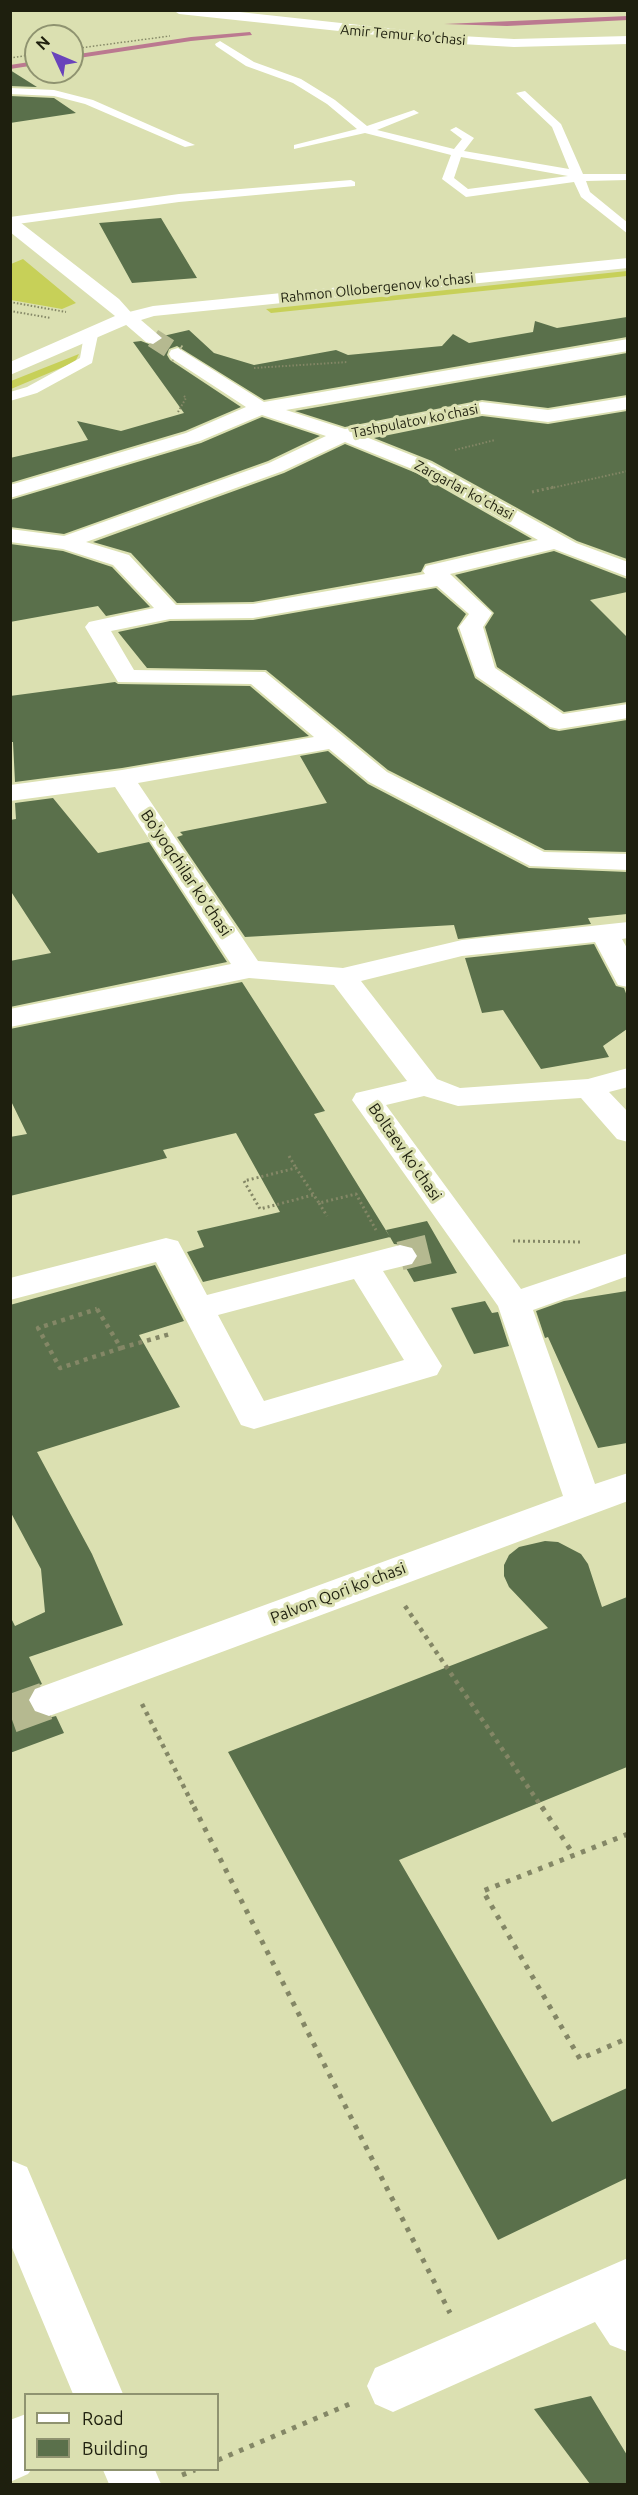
<!DOCTYPE html>
<html>
<head>
<meta charset="utf-8">
<style>
	body { margin:0 }
	#map { position:relative; width:638px; height:2495px; overflow:hidden; background:#dbe0b1; font-family:Ubuntu,sans-serif }
	canvas { display:block }
	.frame { position:absolute; inset:0; border:12px solid #1e1f0e; pointer-events:none }
	.legend { position:absolute; left:24px; top:2393px; width:195px; height:78px; box-sizing:border-box; background:#dbe0b1; border:2px solid #8f9370; margin:0; padding:8px 10px; list-style:none; font-size:18px; color:#1e1f0e }
	.legend li { display:flex; align-items:center; gap:12px; height:30px }
	.legend b { width:30px; border:2px solid #8f9370 }
	.north { position:absolute; left:24px; top:24px; width:60px; height:60px; box-sizing:border-box; background:#dbe0b1; border:2px solid #8f9370; border-radius:50%; rotate:314deg; font-size:16px; font-weight:700; line-height:24px; text-align:center; color:#1e1f0e }
	.north::after { content:''; display:block; margin:auto; width:21px; height:27px; background:#6943bb; clip-path:polygon(50% 0,100% 100%,50% 72%,0 100%) }
</style>
</head>
<body>
<div id="map">
<canvas width="638" height="2495"></canvas>
<div class="frame"></div>
<ul class="legend">
<li><b style="height:8px;background:#fff"></b>Road</li>
<li><b style="height:16px;background:#5a704b"></b>Building</li>
</ul>
<div class="north">N</div>
</div>
<script>
const ctx = document.querySelector('canvas').getContext('2d');
ctx.lineJoin = 'round';
function fillPath(path, color) { ctx.fillStyle = color; ctx.fill(path, 'evenodd'); }
const shape = rows => new Path2D(rows.map(r => 'M' + r).join(''));
function trace(path, color, width, dash) { ctx.strokeStyle = color; ctx.lineWidth = width; ctx.lineCap = dash ? 'butt' : 'round'; ctx.setLineDash(dash || []); ctx.stroke(path); }
function write(font, color, halo, rows, align = 'center') {
  ctx.font = font + ' Ubuntu,sans-serif'; ctx.lineWidth = 6; ctx.setLineDash([]); ctx.textBaseline = 'middle'; ctx.strokeStyle = halo; ctx.fillStyle = color; for (const [text, x, y, turn = 0] of rows) {
    ctx.save(); ctx.translate(x, y); ctx.rotate((+turn || 0) * Math.PI / 180); ctx.textAlign = isNaN(turn) ? turn : align; if (halo) ctx.strokeText(text, 0, 0); ctx.fillText(text, 0, 0); ctx.restore();
  }
}
const green = shape([
	[23,259,76,303,62,309,11,300,11,264],
	[627,271,627,276,271,313,266,309],
	[79,354,75,362,11,389,11,381]
]);
const stream = shape([
	[628,16,628,20,507,26,444,24,628,16],
	[250,32,252,35,191,41,72,59,72,55,191,37,250,32],
	[36,61,36,65,10,69,10,65,36,61]
]);
const building = shape([
	[10,70,37,87,10,86],
	[10,96,54,98,76,113,10,123],
	[161,218,197,278,132,283,99,223],
	[627,317,627,337,264,400,177,346,169,349,167,355,170,360,241,407,185,431,10,483,10,458,88,440,77,421,121,431,184,413,133,342,141,341,154,346,163,340,163,336,189,330,214,353,254,365,336,350,348,355,442,346,453,334,469,343,533,332,535,321,557,328],
	[627,353,627,395,548,408,482,400,345,427,295,411],
	[627,411,627,559,577,541,432,461,374,438,482,416,548,424],
	[262,417,320,436,268,461,64,534,10,527,10,500,201,443],
	[345,444,416,473,532,539,425,564,421,572,253,602,177,603,131,553,93,542,284,473],
	[10,544,63,551,112,567,150,607,106,616,98,606,10,622],
	[554,551,627,579,627,592,590,600,627,637,627,702,564,712,497,667,485,627,494,613,455,575],
	[436,588,466,614,457,628,475,678,550,729,559,731,627,720,627,852,545,850,388,770,266,670,147,668,118,632,170,621,253,620],
	[115,682,118,684,250,686,309,736,122,768,15,782,13,742,10,742,10,696],
	[328,751,368,784,529,868,627,872,627,914,588,918,591,924,458,939,454,925,245,937,177,837,183,835,180,832,327,803,300,756],
	[53,798,98,853,149,842,227,962,10,1007,10,961,51,953,10,890,10,820,16,819,15,803],
	[594,944,616,986,624,988,627,996,627,1029,603,1046,609,1057,541,1069,503,1010,482,1013,465,958],
	[242,982,325,1111,314,1114,390,1237,203,1282,187,1252,204,1247,197,1231,280,1212,236,1133,163,1150,167,1158,10,1196,10,1137,27,1134,10,1099,10,1029],
	[427,1221,457,1273,414,1282,406,1268,414,1265,419,1255,413,1246,394,1244,386,1230],
	[155,1265,184,1321,139,1335,180,1407,37,1452,92,1554,123,1625,29,1657,42,1684,33,1688,27,1701,34,1713,48,1718,56,1716,64,1733,10,1753,10,1616,15,1626,45,1612,41,1569,10,1511,10,1305],
	[627,1291,627,1443,598,1448,548,1337,545,1338,536,1311,564,1301],
	[485,1301,492,1313,498,1312,509,1346,474,1354,451,1308],
	[545,1541,558,1542,581,1554,588,1564,602,1607,627,1597,627,1767,399,1860,552,2122,627,2088,627,2178,498,2240,228,1752,548,1628,509,1587,504,1576,504,1565,509,1555,519,1547],
	[591,2396,627,2455,627,2484,590,2484,534,2409]
]);
const streetTunnelFar2 = shape([
	[153,338,178,354]
]);
const streetTunnelFar1 = shape([
	[400,1256,441,1246]
]);
const streetTunnel = shape([
	[10,1714,49,1700]
]);
const pathFar4 = shape([
	[72,49,170,36],
	[10,58,36,54]
]);
const pathFar3 = shape([
	[10,302,66,312],
	[10,311,51,318],
	[254,368,348,362],
	[178,412,186,398,184,396],
	[455,450,495,440],
	[547,489,628,471]
]);
const pathFar2 = shape([
	[532,492,554,487],
	[289,1156,296,1168],
	[313,1195,260,1209,244,1181,296,1168,319,1203,356,1194,376,1230],
	[319,1203,327,1216],
	[513,1241,583,1242]
]);
const pathFar1 = shape([
	[97,1309,121,1348,60,1368,38,1328,97,1309],
	[121,1348,170,1334],
	[405,1606,543,1809],
	[142,1704,195,1809]
]);
const path = shape([
	[194,1807,450,2313],
	[542,1807,574,1855],
	[628,1834,483,1891,580,2059,628,2038],
	[218,2460,352,2403],
	[182,2475,195,2470]
]);
const lane = shape([
	[220,41,254,62,301,79,335,100,367,126,414,110,419,113,377,130,454,149,462,139,450,130,456,127,474,138,464,151,569,169,552,127,516,93,525,91,561,124,583,174,628,174,628,180,586,181,590,192,628,223,628,234,581,197,574,182,466,197,442,179,451,155,365,133,294,149,294,145,357,129,327,104,293,83,246,66,216,46,215,44,220,41],
	[461,157,568,176,468,189,454,178,461,157],
	[10,88,54,90,93,100,195,145,185,147,85,104,54,96,10,94,10,88],
	[351,180,355,182,355,186,179,202,10,225,10,217,179,194,351,180],
	[91,331,98,335,92,363,37,393,10,401,10,392,27,387,80,358,84,335,91,331]
]);
const street = shape([
	[628,258,628,268,154,316,141,320,162,338,153,344,146,342,118,318,121,314,153,306,628,258],
	[628,339,628,351,286,410,345,429,482,402,548,410,628,397,628,409,548,422,482,414,366,437,431,463,576,543,628,562,628,577,554,549,450,574,492,613,483,627,495,668,563,714,628,704,628,718,559,729,550,727,476,676,459,627,469,614,437,586,253,618,170,619,111,631,134,670,265,672,387,772,544,852,628,854,628,870,530,866,369,782,329,749,138,783,258,961,343,968,462,940,628,922,628,938,622,939,628,950,628,987,618,985,595,942,462,956,361,981,437,1079,460,1088,588,1079,628,1068,628,1087,609,1092,628,1112,628,1142,617,1139,581,1098,458,1106,424,1096,386,1105,521,1289,628,1253,628,1276,533,1310,595,1484,628,1473,628,1501,63,1711,49,1716,35,1711,29,1700,35,1689,563,1496,498,1306,352,1100,356,1093,407,1081,334,985,249,978,10,1027,10,1009,231,964,115,787,10,801,10,785,122,770,314,737,251,684,118,682,85,627,89,622,154,608,113,565,63,549,10,542,10,529,64,536,269,463,326,436,262,415,200,441,10,498,10,485,186,433,246,407,171,358,169,354,171,350,178,348,264,402,628,339],
	[345,442,417,471,538,540,426,566,423,571,425,574,253,604,176,605,129,555,86,542,283,471,345,442],
	[166,1238,178,1241,207,1295,400,1245,412,1248,417,1256,412,1264,383,1271,442,1366,437,1375,254,1429,241,1425,156,1262,10,1300,10,1278,166,1238],
	[354,1279,404,1360,264,1401,218,1315,354,1279],
	[10,2160,27,2167,123,2394,73,2394,10,2243,10,2160],
	[628,2258,628,2352,610,2345,595,2322,393,2412,375,2404,367,2386,375,2368,628,2258],
	[26,2414,26,2470,31,2470,28,2474,10,2482,10,2420,26,2414],
	[103,2470,155,2470,161,2484,109,2484,103,2470]
]);
const secondary = shape([
	[10,218,16,219,119,299,136,318,133,322,10,375,10,362,115,316,10,232,10,218]
]);
const primary = shape([
	[173,10,221,10,461,36,514,39,628,36,628,44,514,47,461,44,179,14,173,10]
]);
const farStreetnames = [
	["Amir Temur ko'chasi",403,35,5],
	["Rahmon Ollobergenov ko'chasi",377,288,-6],
	["Tashpulatov ko'chasi",415,421,-11],
	["Zargarlar ko'chasi",464,490,28]
];
const streetNames = [
	["Bo'yoqchilar ko'chasi",186,873,56],
	["Boltaev ko'chasi",405,1152,55],
	["Palvon Qori ko'chasi",338,1593,-21]
];
fillPath(green, '#c7d058');
fillPath(stream, '#bb7990');
fillPath(building, '#5a704b');
trace(streetTunnelFar2, '#b5b990', 19, [19, 9]);
trace(streetTunnelFar1, '#b5b990', 29, [29, 15]);
trace(streetTunnel, '#b5b990', 38, [38, 19]);
trace(pathFar4, '#848766', 1.5, [1.5, 2]);
trace(pathFar3, '#848766', 2, [1.5, 2]);
trace(pathFar2, '#848766', 3, [2, 3]);
trace(pathFar1, '#848766', 4.5, [4, 5]);
trace(path, '#848766', 5, [4.5, 7]);
fillPath(lane, '#fff');
fillPath(street, '#fff');
fillPath(secondary, '#fff');
fillPath(primary, '#fff');
write('14px', '#1e1f0e', '#dbe0b1', farStreetnames);
write('16px', '#1e1f0e', '#dbe0b1', streetNames);
</script>
</body>
</html>
